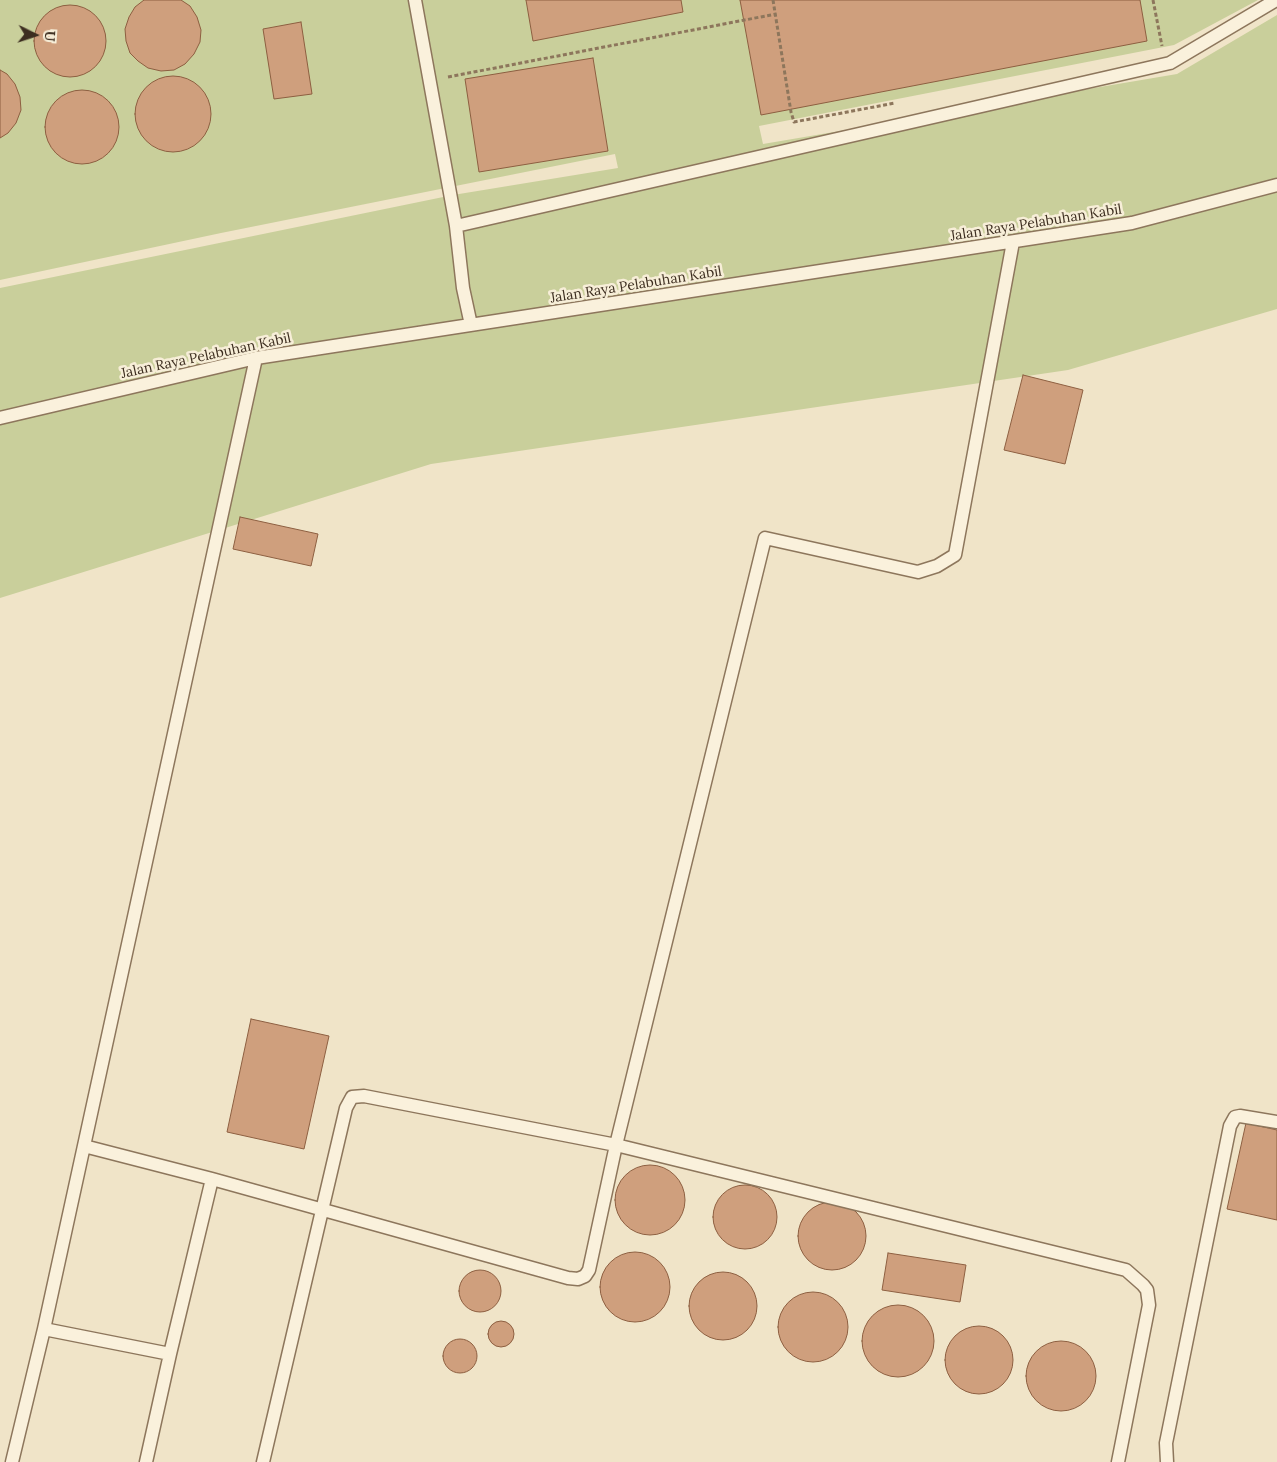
<!DOCTYPE html>
<html>
<head>
<meta charset="utf-8">
<style>
	body { margin:0 }
	#map { position:relative; width:1277px; height:1462px; overflow:hidden; background:#f0e4c8; font-family:Lora,serif }
	canvas { display:block }
	.north { position:absolute; left:10px; top:10px; width:50px; height:50px; -webkit-text-stroke:4px #f7eed8; paint-order:stroke; rotate:94deg; font-size:14px; font-weight:700; line-height:20px; text-align:center; color:#3d2e20 }
	.north::after { content:''; display:block; margin:auto; width:18px; height:22px; background:#3d2e20; clip-path:polygon(50% 0,100% 100%,50% 72%,0 100%) }
</style>
</head>
<body>
<div id="map">
<canvas width="1277" height="1462"></canvas>
<div class="north">U</div>
</div>
<script>
const ctx = document.querySelector('canvas').getContext('2d');
ctx.lineJoin = 'round';
function fillPath(path, color) { ctx.fillStyle = color; ctx.fill(path, 'evenodd'); }
const shape = rows => new Path2D(rows.map(r => 'M' + r).join(''));
function trace(path, color, width, dash) { ctx.strokeStyle = color; ctx.lineWidth = width; ctx.lineCap = dash ? 'butt' : 'round'; ctx.setLineDash(dash || []); ctx.stroke(path); }
function write(font, color, halo, rows, align = 'center') {
  ctx.font = font + ' Lora,serif'; ctx.lineWidth = 5; ctx.setLineDash([]); ctx.textBaseline = 'middle'; ctx.strokeStyle = halo; ctx.fillStyle = color; for (const [text, x, y, turn = 0] of rows) {
    ctx.save(); ctx.translate(x, y); ctx.rotate((+turn || 0) * Math.PI / 180); ctx.textAlign = isNaN(turn) ? turn : align; if (halo) ctx.strokeText(text, 0, 0); ctx.fillText(text, 0, 0); ctx.restore();
  }
}
const green = shape([
	[0,0,1258,0,1174,45,759,126,763,144,1177,74,1277,15,1277,309,1068,370,431,464,0,598,0,288,453,195,618,168,615,154,221,233,0,280]
]);
const building = shape([
	[144,0,181,0,190,6,197,17,201,30,200,42,194,54,185,64,174,70,161,71,148,68,138,61,130,53,126,41,125,29,129,17,135,7,144,0],
	[526,0,681,0,683,12,533,41,526,0],
	[740,0,1140,0,1147,41,761,115,740,0],
	'34 41a36 36 0 1 1 72 0a36 36 0 1 1-72 0Z',
	[301,22,312,94,274,99,263,29,301,22],
	[593,58,608,151,479,172,465,79,593,58],
	[0,70,7,74,15,84,20,97,21,110,16,123,8,133,0,138,0,70],
	'135 114a38 38 0 1 1 76 0a38 38 0 1 1-76 0Z',
	'45 127a37 37 0 1 1 74 0a37 37 0 1 1-74 0Z',
	[1023,375,1083,390,1065,464,1004,450,1023,375],
	[240,517,318,534,311,566,233,549,240,517],
	[251,1019,329,1036,304,1149,227,1132,251,1019],
	[1246,1123,1277,1130,1277,1220,1227,1209,1246,1123],
	'615 1200a35 35 0 1 1 70 0a35 35 0 1 1-70 0Z',
	'713 1217a32 32 0 1 1 64 0a32 32 0 1 1-64 0Z',
	'798 1236a34 34 0 1 1 68 0a34 34 0 1 1-68 0Z',
	'600 1287a35 35 0 1 1 70 0a35 35 0 1 1-70 0Z',
	[888,1253,966,1265,960,1302,882,1290,888,1253],
	'459 1291a21 21 0 1 1 42 0a21 21 0 1 1-42 0Z',
	'689 1306a34 34 0 1 1 68 0a34 34 0 1 1-68 0Z',
	'778 1327a35 35 0 1 1 70 0a35 35 0 1 1-70 0Z',
	'862 1341a36 36 0 1 1 72 0a36 36 0 1 1-72 0Z',
	'488 1334a13 13 0 1 1 26 0a13 13 0 1 1-26 0Z',
	'945 1360a34 34 0 1 1 68 0a34 34 0 1 1-68 0Z',
	'443 1356a17 17 0 1 1 34 0a17 17 0 1 1-34 0Z',
	'1026 1376a35 35 0 1 1 70 0a35 35 0 1 1-70 0Z'
]);
const path = shape([
	[773,0,791,112,794,122,895,103],
	[1153,0,1162,46],
	[448,77,776,14]
]);
const service = shape([
	[415,0,456,226,463,288,471,325],
	[456,226,1170,63,1276,0],
	[0,418,256,358,1132,223,1277,185],
	[84,1146,212,1179,568,1278,578,1279,585,1276,589,1270,616,1145,765,538,918,572,937,566,955,555,1013,242],
	[44,1329,170,1354],
	[12,1462,44,1329,256,358],
	[146,1462,170,1354,212,1179],
	[263,1462,346,1108,352,1097,364,1096,616,1145,1126,1270,1143,1285,1147,1290,1149,1305,1118,1462],
	[1167,1462,1166,1443,1230,1126,1235,1117,1240,1116,1277,1122]
]);
const streetNames = [
	["Jalan Raya Pelabuhan Kabil",1036,223,-9],
	["Jalan Raya Pelabuhan Kabil",636,285,-9],
	["Jalan Raya Pelabuhan Kabil",206,356,-12]
];
fillPath(green, '#c9cf9b');
fillPath(building, '#cf9f7d');
trace(building, '#8d5f41', 1);
trace(service, '#8d765c', 15);
trace(path, '#8d765c', 3, [4, 2.5]);
trace(service, '#faf1dc', 12);
write('14px', '#3d2e20', '#f7eed8', streetNames);
</script>
</body>
</html>
